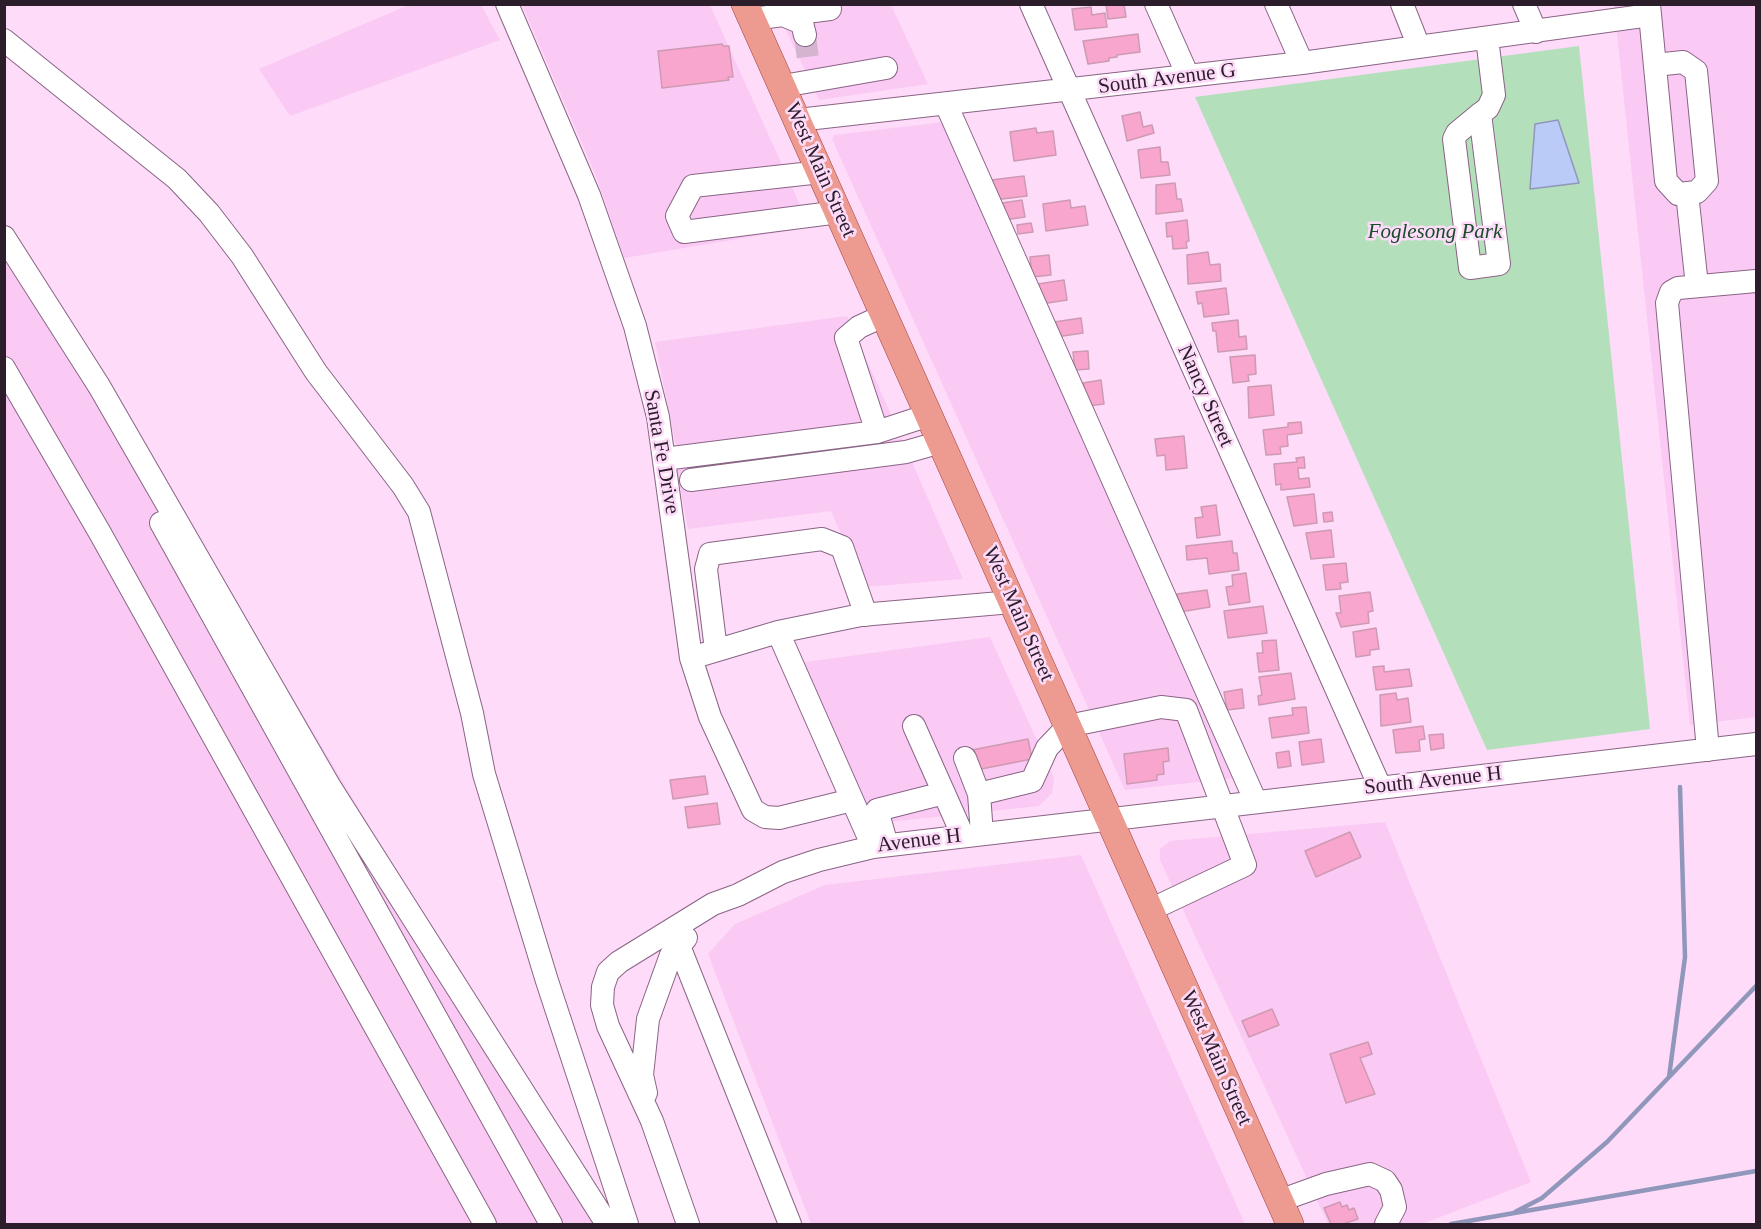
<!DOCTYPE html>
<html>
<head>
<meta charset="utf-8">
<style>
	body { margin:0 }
	#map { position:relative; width:1761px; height:1229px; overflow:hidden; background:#fddbf9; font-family:"Times New Roman",serif }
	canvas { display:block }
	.frame { position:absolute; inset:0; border:6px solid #2c1d2b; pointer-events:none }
</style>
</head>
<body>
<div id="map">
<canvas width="1761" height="1229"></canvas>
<div class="frame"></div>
</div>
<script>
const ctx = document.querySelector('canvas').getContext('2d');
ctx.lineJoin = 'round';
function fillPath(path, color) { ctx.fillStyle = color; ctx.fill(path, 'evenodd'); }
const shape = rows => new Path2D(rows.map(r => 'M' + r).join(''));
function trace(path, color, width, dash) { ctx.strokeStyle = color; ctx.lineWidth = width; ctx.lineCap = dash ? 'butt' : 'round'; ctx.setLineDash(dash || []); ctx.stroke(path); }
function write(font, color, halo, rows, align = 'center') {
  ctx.font = font + ' "Times New Roman",serif'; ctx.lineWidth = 5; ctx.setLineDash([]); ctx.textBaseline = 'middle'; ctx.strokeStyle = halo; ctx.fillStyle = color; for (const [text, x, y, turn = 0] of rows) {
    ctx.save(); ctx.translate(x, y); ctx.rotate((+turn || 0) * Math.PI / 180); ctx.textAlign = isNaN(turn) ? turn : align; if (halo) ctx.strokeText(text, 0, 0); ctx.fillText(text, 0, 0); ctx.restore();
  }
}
const built = shape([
	[411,4,481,5,500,40,290,116,259,69],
	[522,5,710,5,810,227,624,258,596,176],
	[774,5,891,5,928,84,819,100],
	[1614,5,1756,5,1756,717,1690,725],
	[944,122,1235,778,1125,790,832,139,834,135],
	[4,231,109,390,411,896,612,1224,5,1224],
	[847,316,893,419,676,447,655,342],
	[902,439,963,579,864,587,831,511,688,529,675,461],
	[990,637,1054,778,1052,793,1039,806,869,824,798,663],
	[1385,822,1531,1182,1422,1224,1328,1224,1160,860,1160,849,1170,841],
	[1081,855,1245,1224,811,1224,708,954,735,924,825,885]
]);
const green = shape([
	[1579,46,1650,729,1487,750,1195,97]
]);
const water = shape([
	[1558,120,1579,183,1530,189,1535,124,1558,120]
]);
const stream = shape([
	[1669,1077,1685,957,1680,787],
	[1515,1212,1542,1198,1607,1142,1756,986],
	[1451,1224,1756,1171]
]);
const building = shape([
	[1106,4,1124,4,1126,17,1108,19,1106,4],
	[1091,7,1092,15,1105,13,1107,27,1075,30,1072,9,1091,7],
	[1138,34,1140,52,1117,55,1117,57,1109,58,1109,61,1088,64,1083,41,1138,34],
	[722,44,723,46,729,46,733,77,728,77,729,80,662,88,658,51,722,44],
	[1140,112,1143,127,1152,125,1154,133,1127,141,1122,116,1140,112],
	[1036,128,1037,133,1053,131,1056,155,1014,161,1010,132,1036,128],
	[1160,147,1161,162,1168,162,1170,175,1141,178,1138,150,1160,147],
	[1024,176,1027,196,994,200,991,180,1024,176],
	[1175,183,1177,199,1181,199,1183,211,1156,214,1156,185,1175,183],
	[1022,200,1025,217,1004,220,1002,203,1022,200],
	[1070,200,1071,208,1085,206,1088,225,1046,231,1043,204,1070,200],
	[1187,220,1189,241,1186,242,1187,248,1173,249,1172,236,1167,237,1166,223,1187,220],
	[1031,223,1033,232,1018,234,1017,225,1031,223],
	[1208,252,1210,265,1220,264,1221,281,1188,284,1187,255,1208,252],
	[1049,255,1051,275,1032,277,1030,257,1049,255],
	[1064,280,1067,300,1041,304,1038,284,1064,280],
	[1226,288,1229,314,1204,317,1202,303,1198,304,1196,292,1226,288],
	[1081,318,1083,333,1056,337,1054,322,1081,318],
	[1238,320,1239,337,1246,336,1247,349,1218,352,1216,331,1213,331,1212,323,1238,320],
	[1088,351,1089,369,1075,370,1073,352,1088,351],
	[1255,355,1256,374,1248,375,1249,381,1233,383,1230,357,1255,355],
	[1101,380,1104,404,1087,406,1083,383,1101,380],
	[1271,385,1274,415,1249,418,1248,387,1271,385],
	[1301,422,1302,433,1287,435,1288,446,1280,447,1281,454,1266,455,1263,430,1288,427,1288,423,1301,422],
	[1184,436,1187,468,1166,470,1165,455,1157,456,1155,439,1184,436],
	[1304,457,1305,468,1298,468,1299,479,1309,478,1310,487,1281,490,1281,484,1276,485,1274,464,1297,462,1296,458,1304,457],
	[1314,494,1317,523,1294,526,1287,497,1314,494],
	[1216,505,1220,535,1197,538,1195,518,1203,517,1201,507,1216,505],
	[1332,512,1333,521,1324,522,1323,513,1332,512],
	[1331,530,1334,557,1311,559,1306,533,1331,530],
	[1232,541,1233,553,1237,553,1239,570,1209,574,1207,558,1187,560,1186,546,1232,541],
	[1346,563,1348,582,1340,583,1341,589,1326,590,1323,565,1346,563],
	[1246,573,1250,602,1229,605,1226,587,1233,586,1232,575,1246,573],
	[1207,590,1210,607,1180,612,1177,594,1207,590],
	[1370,592,1373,611,1368,612,1369,623,1341,627,1336,613,1341,613,1339,596,1370,592],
	[1263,606,1267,633,1228,638,1224,611,1263,606],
	[1376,628,1379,649,1370,650,1370,655,1356,657,1353,632,1376,628],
	[1276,640,1279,670,1259,672,1257,653,1263,653,1262,641,1276,640],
	[1384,666,1384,672,1409,669,1412,686,1376,690,1373,667,1384,666],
	[1291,673,1295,699,1259,705,1258,696,1262,695,1259,677,1291,673],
	[1242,689,1244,708,1227,710,1224,692,1242,689],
	[1396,693,1397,700,1408,698,1411,722,1381,726,1380,695,1396,693],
	[1306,707,1309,733,1272,738,1269,718,1293,715,1292,708,1306,707],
	[1423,726,1425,739,1419,740,1420,751,1396,753,1393,730,1423,726],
	[1443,734,1444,748,1431,750,1429,735,1443,734],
	[1028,739,1032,759,976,770,972,750,1028,739],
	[1321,739,1324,762,1302,765,1299,742,1321,739],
	[1168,748,1169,761,1163,762,1164,774,1157,775,1157,780,1127,784,1124,754,1168,748],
	[1289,751,1291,766,1278,768,1276,753,1289,751],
	[705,776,708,794,673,799,670,780,705,776],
	[717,803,720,824,688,828,685,807,717,803],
	[1350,832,1361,857,1316,877,1305,851,1350,832],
	[1272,1009,1279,1025,1249,1037,1242,1021,1272,1009],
	[1368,1042,1372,1054,1360,1058,1375,1094,1346,1103,1330,1054,1368,1042],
	[1340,1202,1342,1207,1347,1205,1349,1210,1354,1208,1358,1219,1343,1224,1331,1224,1324,1208,1340,1202]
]);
const minorTunnel = shape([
	[805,35,808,59]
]);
const minor = shape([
	[507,4,589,195,635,326,658,417,691,658,710,717,753,810,765,817,779,818,852,800],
	[1031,4,1380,787],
	[1156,4,1188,76],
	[1276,4,1302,63],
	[1402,4,1419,47],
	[1524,4,1536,32],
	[1649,4,1666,181,1678,194,1697,192,1707,181,1696,71,1683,62,1655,65],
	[783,15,802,23,805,35],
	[752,19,830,9],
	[4,40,177,179,209,213,242,256,316,372,403,486,419,512,472,713,484,774,547,981,627,1224],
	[783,86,886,68],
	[946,104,1255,800],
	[1480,114,1499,264,1470,268,1454,139,1457,133,1480,114,1488,108,1494,95,1487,38],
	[798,120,1302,63,1650,15],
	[821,172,693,186,677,216,684,232,839,212],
	[1687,193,1697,286],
	[4,237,99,386,330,787,607,1224],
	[4,368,100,533,485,1224],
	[877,432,846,338,859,327,885,315],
	[664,459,877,432,929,415],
	[691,480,906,452,941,442],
	[161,523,551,1224],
	[778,632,873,847],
	[716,650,706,569,710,554,822,539,842,547,866,615],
	[691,658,778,632,861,615,1012,602],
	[914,726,963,836],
	[1708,750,1667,303,1671,292,1678,288,1756,281],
	[965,758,979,794,982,834],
	[979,794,1032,781,1047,748,1068,726,1161,707,1186,710,1245,865,1150,910],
	[887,845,877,810,944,793],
	[679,946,790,1224],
	[646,1093,642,1075,648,1019,671,955,686,938],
	[1279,1201,1326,1184,1370,1174,1385,1181,1391,1190,1395,1207,1386,1224],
	[688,1224,652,1121,608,1026,602,1005,603,987,608,972,619,962,713,904,738,895,783,872,819,860,873,847,1756,744]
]);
const major = shape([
	[745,4,1290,1224]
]);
const streetNames = [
	["South Avenue G",1167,79,-7],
	["West Main Street",820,170,66],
	["Nancy Street",1205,396,66],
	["Santa Fe Drive",661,452,80],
	["West Main Street",1018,614,66],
	["South Avenue H",1433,781,-6],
	["Avenue H",919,841,-7],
	["West Main Street",1216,1058,66]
];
const parkNames = [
	["Foglesong Park",1435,232]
];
fillPath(built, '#facaf5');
fillPath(green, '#b4dfbb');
fillPath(water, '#bbcbf7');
trace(water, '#9097ba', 1.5);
trace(stream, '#9097ba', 4.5);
fillPath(building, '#f9a6ce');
trace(building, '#cd9ab2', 1.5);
trace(minorTunnel, '#d3b5d0', 22, [22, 11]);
trace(minor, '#896485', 24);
trace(major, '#a2423d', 28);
trace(minor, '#fff', 22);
trace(major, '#ed9a90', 27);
write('21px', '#2c1d2b', '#fddbf9', streetNames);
write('italic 21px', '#194c27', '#fddbf9', parkNames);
</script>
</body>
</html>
